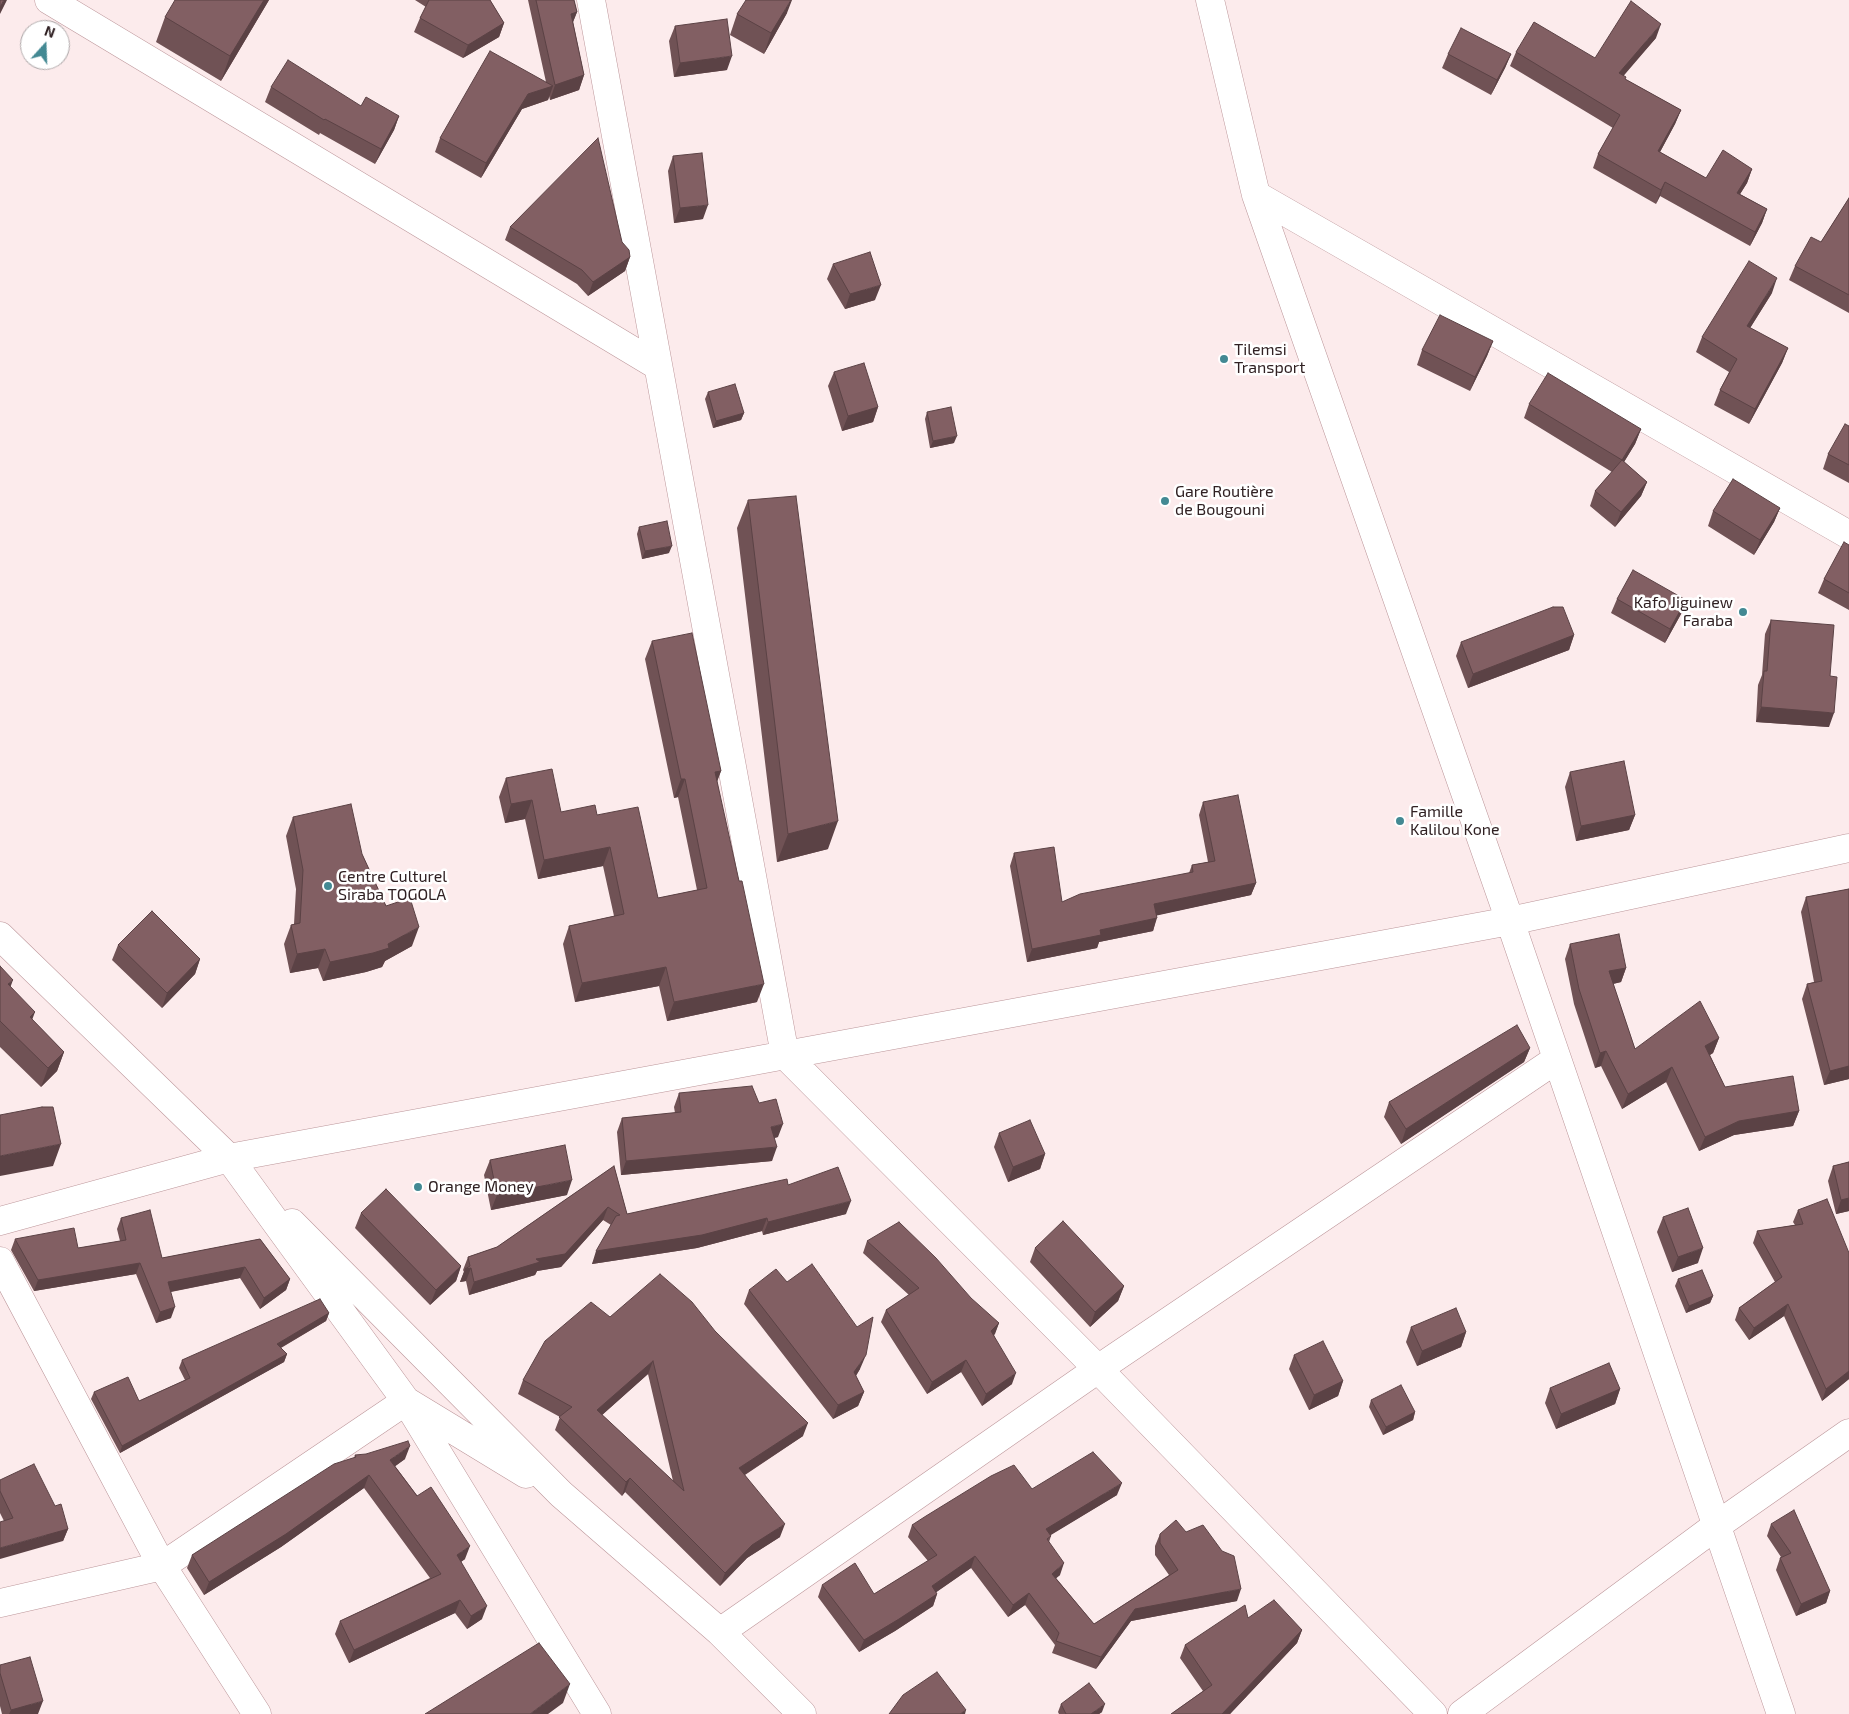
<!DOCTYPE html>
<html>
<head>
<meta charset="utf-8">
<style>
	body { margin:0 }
	#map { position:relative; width:1849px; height:1714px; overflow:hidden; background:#fcebec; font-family:"Exo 2",sans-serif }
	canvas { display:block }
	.north { position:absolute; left:20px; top:20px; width:50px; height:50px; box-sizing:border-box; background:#fff; border:1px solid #aca6a7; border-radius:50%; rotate:20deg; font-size:14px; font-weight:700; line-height:20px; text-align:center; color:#302123 }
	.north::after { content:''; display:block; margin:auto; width:18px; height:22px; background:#438993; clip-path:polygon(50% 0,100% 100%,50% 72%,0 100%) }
</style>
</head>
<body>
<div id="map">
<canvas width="1849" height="1714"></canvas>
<div class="north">N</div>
</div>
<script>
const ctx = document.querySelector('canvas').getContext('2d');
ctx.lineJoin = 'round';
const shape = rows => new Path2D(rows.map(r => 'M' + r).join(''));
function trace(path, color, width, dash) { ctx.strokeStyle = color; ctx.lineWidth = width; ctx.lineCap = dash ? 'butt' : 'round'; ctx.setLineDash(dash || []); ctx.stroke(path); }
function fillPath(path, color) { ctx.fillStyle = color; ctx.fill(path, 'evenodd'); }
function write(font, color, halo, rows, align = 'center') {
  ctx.font = font + ' "Exo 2",sans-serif'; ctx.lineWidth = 5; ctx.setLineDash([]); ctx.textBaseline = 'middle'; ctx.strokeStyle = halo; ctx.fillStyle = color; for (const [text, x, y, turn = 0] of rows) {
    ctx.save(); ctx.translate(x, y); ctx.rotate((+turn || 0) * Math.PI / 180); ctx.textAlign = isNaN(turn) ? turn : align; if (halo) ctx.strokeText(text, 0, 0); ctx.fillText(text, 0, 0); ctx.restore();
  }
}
const minor = shape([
	[49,0,658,366],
	[591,0,785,1055,1098,1369,1433,1714],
	[1210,0,1256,195,1510,921,1781,1714],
	[1256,195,1849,535],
	[0,936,229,1158,406,1401,597,1714],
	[0,1221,229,1158,1510,921,1849,848],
	[292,1223,561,1494,720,1632,802,1714],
	[0,1261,162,1566,257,1714],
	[0,1603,162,1566,406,1401,526,1474],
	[720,1632,1098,1369,1557,1059],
	[1462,1714,1716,1526,1849,1433]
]);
const wall = shape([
	[269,0,221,81,156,42,165,17],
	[415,0,490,0,504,23,499,37,463,58,414,32,420,18,426,7],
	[528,0,574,0,577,12,573,22,584,75,579,90,550,100,549,96,548,100,522,109,481,178,435,152,440,138,546,82],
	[787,13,764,54,730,35,737,14],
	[675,26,727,70,674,77,669,41],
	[1656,38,1623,75,1625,79,1681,110,1675,124,1660,152,1706,178,1752,169,1747,183,1740,194,1767,209,1762,223,1750,246,1660,196,1656,204,1593,168,1598,154,1613,128,1510,66,1516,52,1595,58],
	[1448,54,1511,54,1505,68,1491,95,1442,68],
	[271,87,361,106,399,116,394,130,375,164,320,133,319,135,265,102],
	[673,156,703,219,674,223,668,171],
	[1849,198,1849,313,1789,280,1795,266,1821,242],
	[510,227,622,242,630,257,625,271,588,296,577,284,505,240],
	[833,264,875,300,845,309,827,279],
	[1772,293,1750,328,1788,348,1782,363,1749,424,1714,405,1720,390,1729,372,1696,352,1702,337],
	[1493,341,1487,356,1470,391,1417,365,1422,350],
	[834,372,878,407,873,422,842,431,828,386],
	[708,392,744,413,741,420,713,428,705,399],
	[1529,404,1641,429,1635,444,1624,462,1647,482,1641,496,1615,527,1590,506,1595,491,1612,472,1524,418],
	[927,412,954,443,930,448,925,419],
	[1849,426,1849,483,1823,469,1828,454],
	[748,500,828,849,777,862,737,528],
	[1780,508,1774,522,1754,555,1708,526,1713,511],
	[639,527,669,553,642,559,637,534],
	[1849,545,1849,610,1818,593,1824,579],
	[1617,599,1686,600,1681,614,1665,643,1611,613],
	[1771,620,1830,676,1829,727,1756,722,1758,685,1762,675,1765,634],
	[1574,635,1569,650,1468,688,1456,656,1461,642],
	[652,641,721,771,717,781,757,1002,667,1021,659,986,575,1002,563,944,569,926,614,916,603,866,538,879,525,819,505,823,499,797,506,778,561,812,597,815,658,898,697,890,678,797,674,798,645,659],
	[1570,772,1635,815,1629,830,1576,841,1565,787],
	[1203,802,1256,883,1251,895,1157,915,1153,931,1099,942,1097,948,1027,962,1010,866,1014,853,1062,902,1189,873,1192,865,1208,862,1199,815],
	[293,817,362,854,386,906,412,946,385,961,382,967,366,972,323,981,318,968,290,973,284,944,291,925,294,924,296,889,286,836],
	[1849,889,1849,1079,1824,1085,1802,999,1807,984,1814,982,1801,912,1806,897],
	[1570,944,1626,968,1621,982,1613,984,1635,1049,1719,1038,1713,1053,1710,1055,1725,1087,1799,1111,1793,1126,1734,1135,1699,1151,1666,1082,1622,1109,1601,1066,1595,1068,1574,1004,1565,959],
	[118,945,200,959,195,974,162,1008,112,960],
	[0,966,10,987,32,1020,64,1052,57,1071,41,1087,0,1047],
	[1530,1048,1524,1062,1401,1144,1384,1117,1389,1102],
	[679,1093,759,1103,778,1137,774,1138,772,1161,621,1175,617,1132,622,1118,675,1113,674,1107],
	[999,1133,1045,1154,1040,1169,1008,1182,994,1147],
	[490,1160,567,1195,491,1210,484,1175],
	[1849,1162,1849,1211,1836,1214,1828,1181,1833,1166],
	[614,1166,627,1214,788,1185,846,1214,763,1235,762,1231,697,1248,592,1264,611,1225,603,1220,561,1267,537,1271,535,1275,469,1295,466,1281,460,1282,464,1272,463,1270,468,1257,497,1247],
	[1798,1210,1849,1253,1849,1379,1822,1401,1784,1316,1749,1340,1735,1320,1739,1308,1775,1282,1753,1243,1757,1231,1795,1225,1793,1222],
	[361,1213,461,1266,456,1281,430,1305,355,1228],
	[1663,1217,1698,1263,1672,1272,1657,1232],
	[121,1218,162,1258,260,1239,290,1279,286,1290,260,1309,240,1278,171,1292,171,1318,156,1323,136,1274,34,1291,11,1250,15,1239,78,1248,120,1241,117,1229],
	[867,1241,999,1323,994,1335,1012,1384,982,1406,961,1372,927,1394,881,1322,886,1310,909,1295,863,1253],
	[1035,1248,1124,1286,1118,1301,1090,1327,1030,1262],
	[1678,1279,1713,1296,1710,1303,1686,1313,1675,1286],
	[787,1282,860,1369,856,1376,864,1392,858,1406,833,1419,744,1304,749,1290],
	[329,1313,326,1321,281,1348,287,1354,284,1362,120,1453,91,1399,94,1392,139,1401,185,1380,179,1368,182,1360],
	[610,1317,803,1436,745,1475,780,1537,747,1558,720,1586,625,1492,622,1496,555,1430,560,1417,518,1394,523,1380],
	[648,1374,673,1481,602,1415],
	[1411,1327,1466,1332,1461,1347,1417,1366,1406,1342],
	[1294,1355,1343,1381,1338,1396,1309,1410,1289,1369],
	[1550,1388,1620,1389,1615,1404,1556,1429,1545,1403],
	[1371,1400,1415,1412,1413,1420,1383,1435,1369,1407],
	[355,1455,405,1459,395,1466,465,1559,461,1562,482,1619,467,1629,455,1613,349,1663,335,1634,340,1621,430,1578,364,1488,281,1547,204,1595,187,1568,192,1555,354,1458],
	[0,1480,55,1506,68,1529,63,1541,4,1521,0,1513],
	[1032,1489,1117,1495,1050,1535,1051,1536,1049,1542,1060,1575,1056,1578,1094,1624,1169,1575,1155,1555,1155,1546,1160,1534,1237,1601,1131,1621,1096,1669,1052,1653,1055,1645,1025,1605,1008,1617,971,1568,936,1592,937,1594,933,1606,895,1631,859,1652,818,1597,822,1585,874,1594,928,1561,908,1537,912,1525],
	[1771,1524,1830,1591,1826,1603,1796,1616,1776,1570,1780,1558,1781,1557,1767,1536],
	[1248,1618,1302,1630,1297,1643,1230,1714,1171,1714,1203,1691,1180,1658,1185,1645],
	[0,1665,38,1714,2,1714,0,1706],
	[1061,1704,1102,1712,1099,1714,1059,1714,1058,1712]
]);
const shadedWall = shape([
	[4,0,7,0,0,14,0,7],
	[264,0,269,0,221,81,230,56],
	[791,0,792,0,787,13,764,54,771,33],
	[577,12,571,27,571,14],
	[504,23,499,37,463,58,468,45],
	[1661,24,1656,38,1614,87,1619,73],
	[1511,54,1505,68,1491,95,1497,80],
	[732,56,727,70,674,77,680,63],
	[584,75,579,90,550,100,555,85],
	[553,86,548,100,522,109,481,178,486,163,528,94],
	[1681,110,1675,124,1653,165,1658,151],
	[399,116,394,130,375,164,381,149],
	[1752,169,1747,183,1732,207,1737,193],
	[1665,182,1660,196,1656,204,1661,190],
	[708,205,703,219,674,223,680,208],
	[1767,209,1762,223,1750,246,1755,232],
	[630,257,625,271,588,296,593,282],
	[1777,278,1772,293,1742,341,1747,326],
	[881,285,875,300,845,309,850,294],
	[1493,341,1487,356,1470,391,1475,377],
	[1788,348,1782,363,1749,424,1755,409],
	[878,407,873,422,842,431,848,416],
	[744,413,741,420,713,428,716,421],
	[1641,429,1635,444,1616,475,1622,460],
	[957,436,954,443,930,448,933,441],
	[1647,482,1641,496,1615,527,1621,512],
	[1780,508,1774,522,1754,555,1760,540],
	[672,546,669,553,642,559,645,551],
	[1686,600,1681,614,1665,643,1670,629],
	[1574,635,1569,650,1468,688,1473,674],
	[1761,707,1834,713,1829,727,1756,722],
	[721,771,714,790,715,772],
	[681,779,685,779,678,797,674,798],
	[532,800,525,819,505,823,511,804],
	[1635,815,1629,830,1576,841,1581,826],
	[838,821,828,849,777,862,788,834],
	[610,847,603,866,538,879,544,860],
	[1256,883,1251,895,1150,917,1154,904],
	[1157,918,1153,931,1099,942,1097,948,1027,962,1032,949,1100,930],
	[419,927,412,946,385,961,382,967,366,972,323,981,330,962,388,944],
	[325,949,318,968,290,973,297,954],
	[200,959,195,974,162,1008,167,993],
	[666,967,659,986,575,1002,582,983],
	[1626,968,1621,982,1604,986,1609,971],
	[13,980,6,999,8,984],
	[764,984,757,1002,667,1021,674,1002],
	[35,1012,28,1031,30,1017],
	[1719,1038,1713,1053,1700,1061,1705,1046],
	[1530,1048,1524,1062,1401,1144,1406,1129],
	[1606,1051,1601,1066,1595,1068,1600,1053],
	[64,1052,57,1071,41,1087,48,1068],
	[1849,1066,1849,1079,1824,1085,1830,1071],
	[1672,1067,1666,1082,1622,1109,1628,1094],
	[1799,1111,1793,1126,1734,1135,1699,1151,1705,1137,1739,1121],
	[783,1124,778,1137,766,1140,771,1127],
	[61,1144,53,1166,0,1176,0,1156],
	[777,1147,772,1161,621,1175,626,1161],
	[1045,1154,1040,1169,1008,1182,1013,1167],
	[572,1180,567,1195,491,1210,497,1195],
	[1849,1198,1849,1211,1836,1214,1841,1200],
	[851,1201,846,1214,763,1235,768,1222],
	[608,1207,603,1220,561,1267,537,1271,535,1275,469,1295,474,1282,536,1259],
	[767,1218,762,1231,697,1248,592,1264,596,1251],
	[1703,1248,1698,1263,1672,1272,1678,1257],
	[140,1263,136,1274,34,1291,38,1280],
	[461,1266,456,1281,430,1305,436,1290],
	[245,1267,240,1278,164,1293,168,1282],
	[471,1268,466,1281,460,1282,465,1269],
	[290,1279,286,1290,260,1309,264,1298],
	[1124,1286,1118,1301,1090,1327,1095,1312],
	[1713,1296,1710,1303,1686,1313,1689,1306],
	[1788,1304,1784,1316,1749,1340,1754,1328],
	[175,1307,171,1318,156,1323,160,1312],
	[329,1313,326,1321,275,1351,277,1344],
	[999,1323,995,1334,987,1342,991,1331],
	[1466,1332,1461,1347,1417,1366,1422,1351],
	[287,1354,284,1362,120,1453,122,1446],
	[866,1355,860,1369,849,1386,854,1372],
	[966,1360,961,1372,927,1394,932,1382],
	[653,1361,648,1374,592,1424,597,1410],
	[1849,1371,1849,1379,1822,1401,1826,1389],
	[1016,1373,1012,1384,982,1406,986,1394],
	[1343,1381,1338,1396,1309,1410,1314,1395],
	[1620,1389,1615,1404,1556,1429,1561,1414],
	[864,1392,858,1406,833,1419,838,1405],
	[1415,1412,1413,1420,1383,1435,1386,1427],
	[808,1423,803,1436,735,1481,739,1468],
	[410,1446,405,1459,386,1473,390,1460],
	[369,1475,364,1488,281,1547,204,1595,209,1582],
	[630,1478,625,1492,622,1496,626,1482],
	[1122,1483,1117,1495,1041,1541,1046,1529],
	[785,1524,780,1537,747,1558,720,1586,725,1573,752,1545],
	[68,1529,63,1541,0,1559,0,1548],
	[470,1546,465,1559,452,1568,457,1555],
	[975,1556,971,1568,928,1598,932,1586],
	[1064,1563,1060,1575,1047,1586,1052,1574],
	[1241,1589,1237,1601,1131,1621,1096,1669,1101,1657,1135,1609],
	[1830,1591,1826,1603,1796,1616,1801,1604],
	[1029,1593,1025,1605,1008,1617,1013,1605],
	[937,1594,933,1606,895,1631,859,1652,864,1640],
	[460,1600,455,1613,349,1663,354,1650],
	[487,1606,482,1619,467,1629,471,1616],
	[1302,1630,1297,1643,1230,1714,1222,1714],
	[570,1684,563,1703,548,1714,530,1714],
	[43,1701,38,1714,9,1714,11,1710],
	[1105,1704,1102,1712,1099,1714,1091,1714],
	[966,1710,965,1714,960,1714]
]);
const building = shape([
	[0,0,4,0,0,7,0,0],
	[175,0,264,0,230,56,165,17,175,0],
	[429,0,490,0,504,23,468,45,420,18,429,0],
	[536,0,574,0,577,12,571,14,584,75,555,85,536,0],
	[746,0,791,0,771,33,737,14,746,0],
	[1631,1,1661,24,1619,73,1626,77,1625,79,1681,110,1658,151,1706,178,1723,150,1752,169,1737,193,1767,209,1755,232,1665,182,1661,190,1598,154,1620,115,1516,52,1534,22,1595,58,1631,1],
	[727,19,732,56,680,63,675,26,727,19],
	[1461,28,1511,54,1497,80,1448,54,1461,28],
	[490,51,553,86,528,94,486,163,440,138,490,51],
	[288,60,361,106,366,97,399,116,381,149,325,119,324,120,271,87,288,60],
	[598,138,622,242,629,250,630,257,593,282,582,270,510,227,598,138],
	[702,153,708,205,680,208,673,156,702,153],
	[1849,198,1849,295,1795,266,1811,237,1821,242,1849,198],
	[870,252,881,285,850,294,833,264,870,252],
	[1749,261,1777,278,1747,326,1788,348,1755,409,1720,390,1737,359,1702,337,1749,261],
	[1440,315,1493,341,1475,377,1422,350,1440,315],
	[864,363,878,407,848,416,834,372,864,363],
	[1548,373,1641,429,1622,460,1529,404,1548,373],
	[735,384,744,413,716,421,708,392,735,384],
	[951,407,957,436,933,441,927,412,951,407],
	[1845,424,1849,426,1849,465,1828,454,1845,424],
	[1622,460,1647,482,1621,512,1595,491,1622,460],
	[1733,479,1780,508,1760,540,1713,511,1733,479],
	[796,496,838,821,788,834,748,500,796,496],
	[667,521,672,546,645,551,639,527,667,521],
	[1844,542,1849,545,1849,593,1824,579,1844,542],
	[1633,570,1686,600,1670,629,1617,599,1633,570],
	[1553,607,1563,607,1574,635,1473,674,1461,642,1553,607],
	[1771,620,1834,625,1830,676,1837,677,1834,713,1761,707,1764,671,1767,671,1771,620],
	[692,633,721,771,715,772,739,881,742,881,764,984,674,1002,666,967,582,983,569,926,624,914,610,847,544,860,532,800,511,804,506,778,552,769,561,812,595,805,597,815,638,807,658,898,707,888,685,779,681,779,652,641,692,633],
	[1624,761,1635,815,1581,826,1570,772,1624,761],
	[1238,795,1256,883,1154,904,1157,918,1100,930,1101,935,1032,949,1014,853,1054,847,1062,902,1080,894,1193,872,1192,865,1215,861,1203,802,1238,795],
	[351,804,362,854,386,906,410,898,419,927,388,944,389,948,373,953,330,962,325,949,297,954,291,925,300,923,303,870,293,817,351,804],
	[1849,889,1849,1066,1830,1071,1807,984,1822,981,1806,897,1849,889],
	[152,911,200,959,167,993,118,945,152,911],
	[1619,934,1626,968,1609,971,1635,1049,1700,1001,1719,1038,1705,1046,1725,1087,1793,1076,1799,1111,1739,1121,1705,1137,1672,1067,1628,1094,1606,1051,1600,1053,1579,989,1570,944,1619,934],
	[0,966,13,980,8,984,35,1012,30,1017,64,1052,48,1068,0,1021,0,966],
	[1517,1025,1530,1048,1406,1129,1389,1102,1517,1025],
	[752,1086,759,1103,776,1099,783,1124,771,1127,777,1147,626,1161,622,1118,681,1112,679,1093,752,1086],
	[42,1107,53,1107,61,1144,0,1156,0,1115,42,1107],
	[1030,1120,1045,1154,1013,1167,999,1133,1030,1120],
	[565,1145,572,1180,497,1195,490,1160,565,1145],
	[1849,1162,1849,1198,1841,1200,1833,1166,1849,1162],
	[614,1166,627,1214,787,1179,788,1185,838,1167,851,1201,768,1222,767,1218,702,1235,596,1251,616,1216,620,1215,608,1207,565,1254,536,1259,540,1262,474,1282,471,1268,465,1269,470,1266,468,1257,497,1247,614,1166],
	[386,1189,461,1266,436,1290,361,1213,386,1189],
	[1827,1199,1849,1253,1849,1371,1826,1389,1788,1304,1754,1328,1739,1308,1782,1277,1757,1231,1803,1224,1798,1210,1827,1199],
	[1688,1208,1703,1248,1678,1257,1663,1217,1688,1208],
	[150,1210,162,1258,260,1239,290,1279,264,1298,245,1267,168,1282,175,1307,160,1312,140,1263,38,1280,15,1239,74,1228,78,1248,126,1240,121,1218,150,1210],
	[1063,1221,1124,1286,1095,1312,1035,1248,1063,1221],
	[899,1222,936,1258,971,1298,999,1323,991,1331,1016,1373,986,1394,966,1360,932,1382,886,1310,919,1288,867,1241,899,1222],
	[812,1264,857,1327,873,1317,866,1355,854,1372,864,1392,838,1405,749,1290,776,1269,787,1282,812,1264],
	[1702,1270,1713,1296,1689,1306,1678,1279,1702,1270],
	[660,1274,692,1302,715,1331,808,1423,739,1468,785,1524,752,1545,725,1573,630,1478,626,1482,559,1417,572,1407,523,1380,545,1341,591,1302,610,1317,660,1274],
	[653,1361,684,1491,597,1410,653,1361],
	[320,1299,329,1313,277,1344,287,1354,122,1446,94,1392,128,1377,139,1401,190,1378,182,1360,320,1299],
	[1456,1308,1466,1332,1422,1351,1411,1327,1456,1308],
	[1323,1341,1343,1381,1314,1395,1294,1355,1323,1341],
	[1609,1363,1620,1389,1561,1414,1550,1388,1609,1363],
	[1401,1385,1415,1412,1386,1427,1371,1400,1401,1385],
	[408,1441,410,1446,390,1460,417,1496,431,1487,470,1546,457,1555,487,1606,471,1616,460,1600,354,1650,340,1621,441,1574,369,1475,286,1534,209,1582,192,1555,334,1464,356,1457,355,1455,366,1454,408,1441],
	[1093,1452,1122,1483,1046,1529,1051,1536,1047,1539,1064,1563,1052,1574,1094,1624,1178,1570,1160,1543,1160,1534,1176,1520,1186,1532,1203,1525,1222,1551,1234,1556,1241,1589,1135,1609,1101,1657,1056,1641,1059,1633,1029,1593,1013,1605,975,1556,932,1586,937,1594,899,1619,864,1640,822,1585,855,1563,874,1594,937,1555,912,1525,926,1516,991,1476,1014,1465,1032,1489,1093,1452],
	[34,1464,55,1506,61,1504,68,1529,0,1548,0,1522,13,1518,0,1491,0,1480,34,1464],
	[1794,1510,1830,1591,1801,1604,1780,1558,1791,1553,1771,1524,1794,1510],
	[1274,1600,1302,1630,1222,1714,1171,1714,1212,1685,1185,1645,1245,1605,1248,1618,1274,1600],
	[539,1643,570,1684,530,1714,425,1714,539,1643],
	[30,1657,43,1701,11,1710,0,1673,0,1665,30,1657],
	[937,1672,966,1710,960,1714,889,1714,903,1695,937,1672],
	[1089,1683,1105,1704,1091,1714,1066,1714,1061,1704,1089,1683]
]);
const markers = [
	[1224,359,5,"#438993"],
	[1165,501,5,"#438993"],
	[1743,612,5,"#438993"],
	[1400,821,5,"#438993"],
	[328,886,5,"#438993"],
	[418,1187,5,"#438993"]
];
const poiNames = [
	["Tilemsi",1234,350],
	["Transport",1234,368],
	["Gare Routière",1175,492],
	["de Bougouni",1175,510],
	["Kafo Jiguinew",1733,603,"right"],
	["Faraba",1733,621,"right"],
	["Famille",1410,812],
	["Kalilou Kone",1410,830],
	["Centre Culturel",338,877],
	["Siraba TOGOLA",338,895],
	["Orange Money",428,1187]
];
trace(minor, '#bc969a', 29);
trace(minor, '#fff', 28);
fillPath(wall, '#705255');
fillPath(shadedWall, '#5b4245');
fillPath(building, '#825f63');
trace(building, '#5b4245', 1);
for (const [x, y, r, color] of markers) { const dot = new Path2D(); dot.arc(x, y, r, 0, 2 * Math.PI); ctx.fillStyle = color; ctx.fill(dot); trace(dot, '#fff', 2); }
write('16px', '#302123', '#fff', poiNames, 'left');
</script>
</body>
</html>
